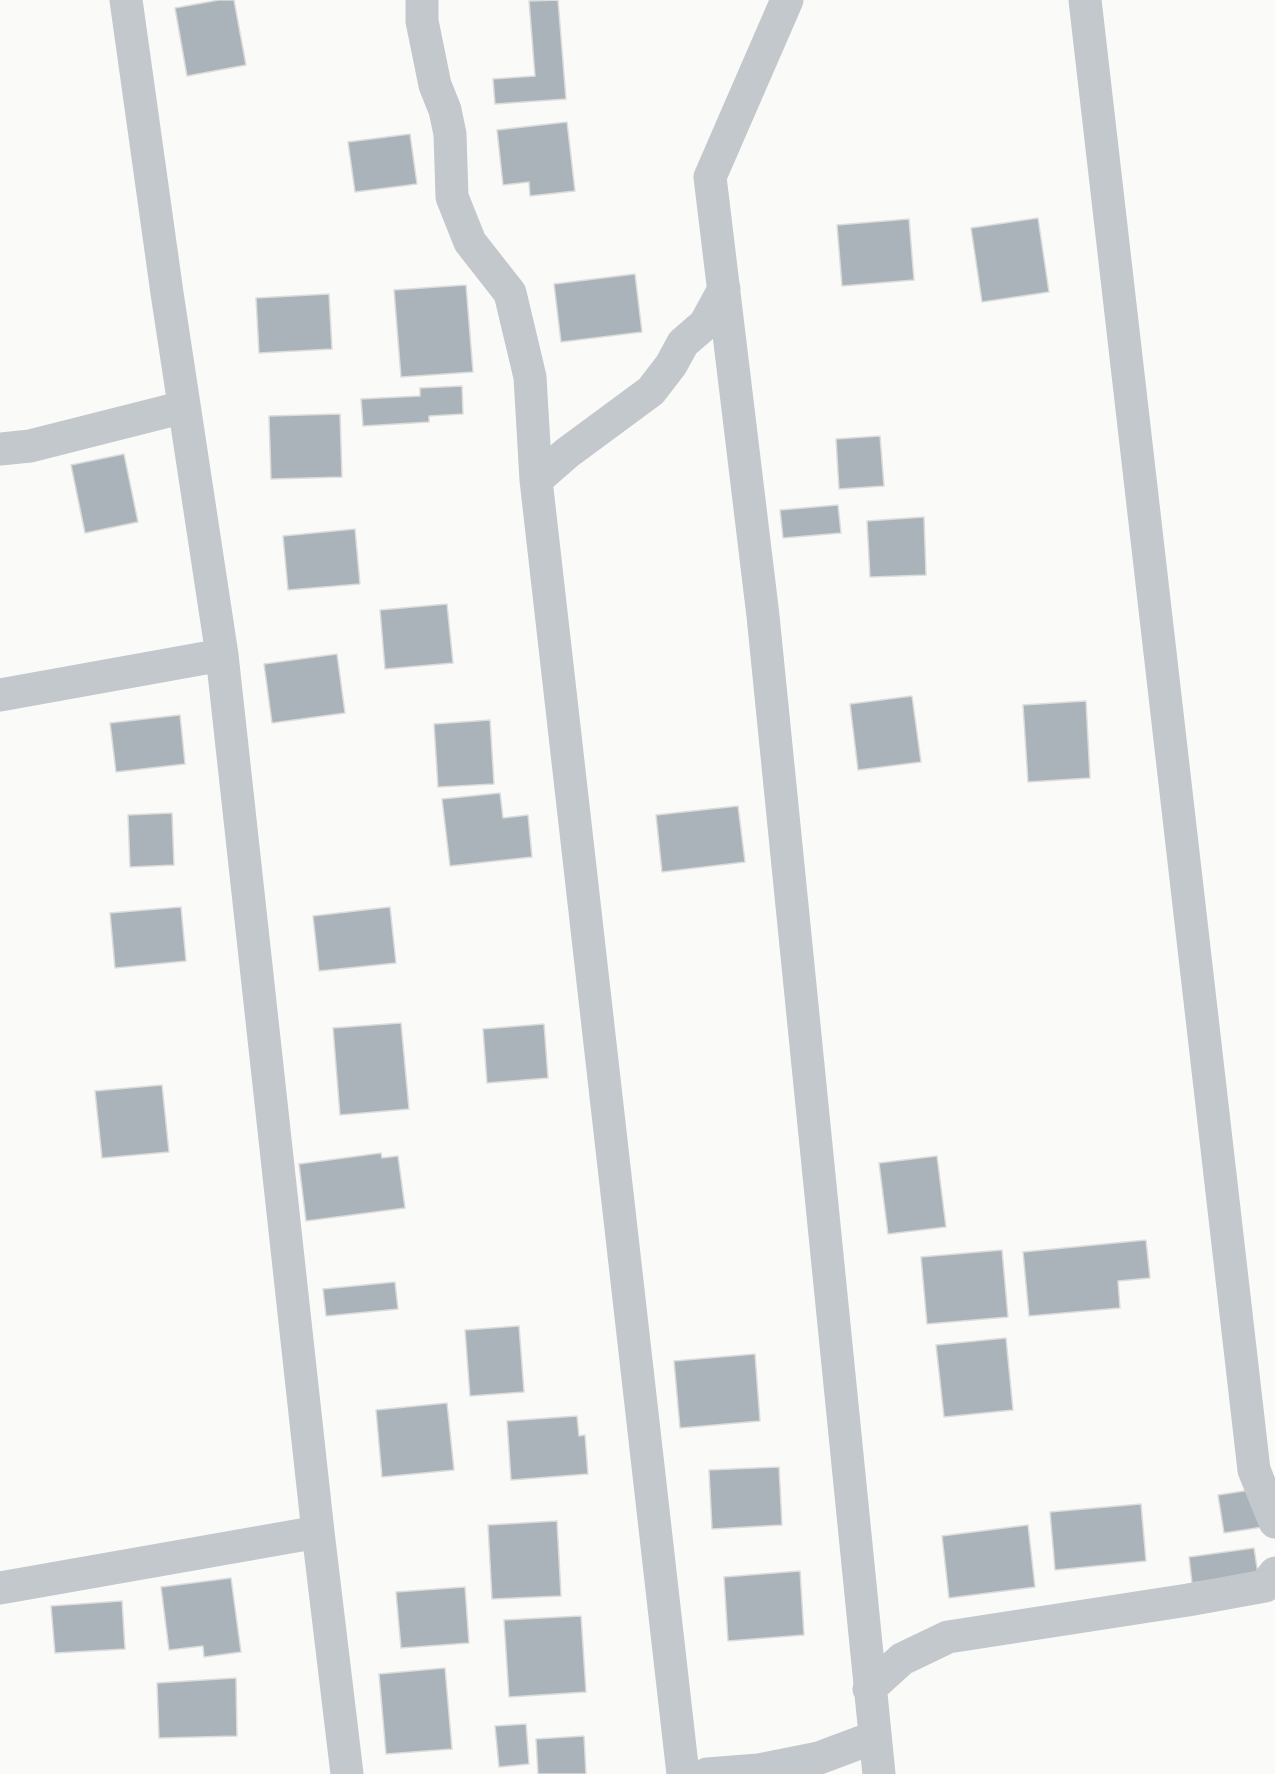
<!DOCTYPE html>
<html>
<head>
<meta charset="utf-8">
<style>
	body { margin:0 }
	canvas { display:block; background:#fafaf8 }
</style>
</head>
<body>
<canvas width="1275" height="1774"></canvas>
<script>
const ctx = document.querySelector('canvas').getContext('2d');
ctx.lineJoin = 'round';
function fillPath(path, color) { ctx.fillStyle = color; ctx.fill(path, 'evenodd'); }
const shape = rows => new Path2D(rows.map(r => 'M' + r).join(''));
function trace(path, color, width, dash) { ctx.strokeStyle = color; ctx.lineWidth = width; ctx.lineCap = dash ? 'butt' : 'round'; ctx.setLineDash(dash || []); ctx.stroke(path); }
const building = shape([
	[219,0,234,0,246,65,187,76,175,8,219,0],
	[558,0,566,99,495,104,493,79,535,76,529,1,558,0],
	[567,122,575,191,530,196,529,182,503,185,497,130,567,122],
	[410,134,417,184,355,192,348,142,410,134],
	[1038,218,1049,292,982,302,971,228,1038,218],
	[909,219,914,280,842,286,837,225,909,219],
	[635,274,642,332,561,342,554,284,635,274],
	[466,285,473,372,401,377,394,290,466,285],
	[329,294,332,349,259,353,256,298,329,294],
	[462,386,463,414,429,416,429,422,363,426,361,399,420,396,420,388,462,386],
	[340,414,342,477,271,479,269,416,340,414],
	[880,436,884,486,839,489,836,439,880,436],
	[124,454,138,522,85,533,71,465,124,454],
	[838,505,841,533,783,538,780,510,838,505],
	[924,517,926,575,870,577,867,521,924,517],
	[355,529,360,584,288,590,283,536,355,529],
	[447,604,453,663,385,669,380,610,447,604],
	[337,654,345,713,272,723,264,664,337,654],
	[912,696,921,762,858,770,850,704,912,696],
	[1086,701,1090,778,1028,782,1023,705,1086,701],
	[180,715,185,764,116,772,110,723,180,715],
	[490,720,494,784,438,787,434,724,490,720],
	[500,793,503,818,528,815,532,857,450,866,442,799,500,793],
	[738,806,745,862,662,872,656,815,738,806],
	[172,813,174,865,130,867,128,815,172,813],
	[181,907,186,961,115,968,110,913,181,907],
	[390,907,396,963,319,971,313,916,390,907],
	[401,1023,409,1109,340,1115,333,1028,401,1023],
	[544,1024,548,1078,487,1083,483,1029,544,1024],
	[162,1085,169,1152,102,1158,95,1091,162,1085],
	[381,1153,382,1158,398,1156,405,1208,306,1221,299,1164,381,1153],
	[937,1156,946,1227,888,1234,879,1163,937,1156],
	[1146,1240,1150,1278,1118,1281,1120,1308,1029,1316,1023,1252,1146,1240],
	[1002,1250,1008,1317,927,1324,921,1257,1002,1250],
	[395,1282,398,1309,326,1316,323,1289,395,1282],
	[519,1326,524,1392,470,1396,465,1330,519,1326],
	[1006,1338,1013,1410,944,1417,936,1345,1006,1338],
	[755,1354,760,1421,680,1428,674,1361,755,1354],
	[447,1403,454,1470,382,1477,376,1410,447,1403],
	[577,1416,579,1436,585,1435,588,1474,511,1480,507,1421,577,1416],
	[779,1467,782,1525,712,1529,709,1470,779,1467],
	[1257,1489,1263,1527,1224,1533,1218,1495,1257,1489],
	[1141,1504,1146,1561,1055,1570,1050,1512,1141,1504],
	[557,1521,561,1596,492,1599,488,1525,557,1521],
	[1028,1525,1035,1587,949,1598,942,1536,1028,1525],
	[1254,1548,1258,1574,1192,1583,1189,1557,1254,1548],
	[800,1571,804,1635,728,1641,724,1577,800,1571],
	[231,1578,241,1652,204,1657,203,1646,169,1650,161,1587,231,1578],
	[465,1587,469,1643,401,1648,396,1592,465,1587],
	[122,1601,125,1649,55,1653,51,1606,122,1601],
	[581,1616,586,1692,509,1697,504,1620,581,1616],
	[445,1668,452,1749,386,1754,379,1674,445,1668],
	[236,1678,237,1736,159,1738,157,1683,236,1678],
	[526,1724,529,1764,499,1767,495,1726,526,1724],
	[584,1736,586,1774,538,1774,536,1739,584,1736]
]);
const minor = shape([
	[126,0,167,293,222,655,318,1532,347,1774],
	[422,0,422,21,435,85,445,110,450,134,452,197,470,242,510,293,530,377,536,480],
	[787,0,710,177,763,616,879,1774],
	[1085,0,1254,1470,1275,1522],
	[0,449,30,446,184,407],
	[0,695,222,655],
	[0,1588,318,1532],
	[869,1689,902,1659,948,1637,1188,1600,1265,1586,1275,1573],
	[683,1774,536,480,567,453,651,391,671,365,683,343,705,324,724,289],
	[707,1774,759,1770,819,1758,875,1737]
]);
fillPath(building, '#aab3b9');
trace(building, '#dcdcda', 1.5);
trace(minor, '#c3c8cc', 33);
</script>
</body>
</html>
